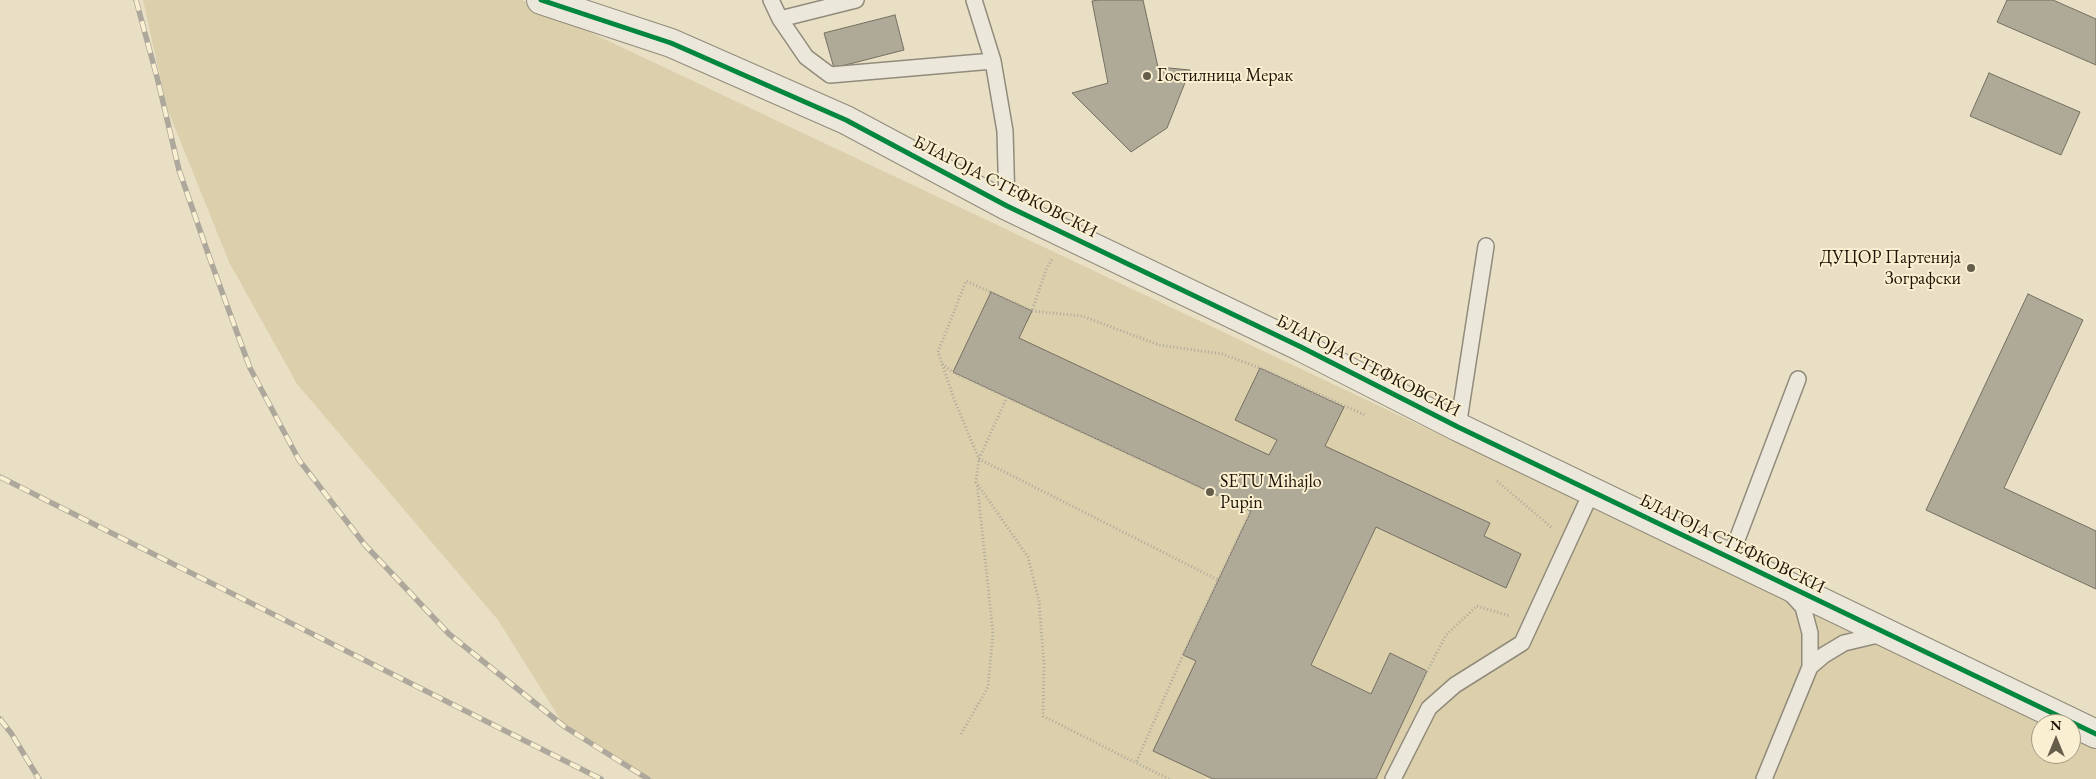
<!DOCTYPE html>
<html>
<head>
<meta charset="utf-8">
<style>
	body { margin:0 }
	#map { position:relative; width:2096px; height:779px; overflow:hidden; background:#e8dfc5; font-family:"EB Garamond",serif }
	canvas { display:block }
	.north { position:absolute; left:2031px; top:714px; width:50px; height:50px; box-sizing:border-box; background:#faefd0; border:1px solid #a29880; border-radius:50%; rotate:0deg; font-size:14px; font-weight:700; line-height:20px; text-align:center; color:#1e1508 }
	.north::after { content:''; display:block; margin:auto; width:18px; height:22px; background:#655c4a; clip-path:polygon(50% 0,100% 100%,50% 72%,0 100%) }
</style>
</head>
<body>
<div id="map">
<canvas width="2096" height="779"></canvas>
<div class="north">N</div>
</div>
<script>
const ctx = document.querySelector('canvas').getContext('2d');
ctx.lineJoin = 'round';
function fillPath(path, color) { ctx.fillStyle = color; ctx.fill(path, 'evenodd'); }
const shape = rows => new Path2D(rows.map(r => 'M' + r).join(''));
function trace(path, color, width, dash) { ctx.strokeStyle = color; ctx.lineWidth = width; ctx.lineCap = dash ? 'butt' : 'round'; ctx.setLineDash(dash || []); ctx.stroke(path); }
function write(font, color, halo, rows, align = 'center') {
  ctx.font = font + ' "EB Garamond",serif'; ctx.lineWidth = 4; ctx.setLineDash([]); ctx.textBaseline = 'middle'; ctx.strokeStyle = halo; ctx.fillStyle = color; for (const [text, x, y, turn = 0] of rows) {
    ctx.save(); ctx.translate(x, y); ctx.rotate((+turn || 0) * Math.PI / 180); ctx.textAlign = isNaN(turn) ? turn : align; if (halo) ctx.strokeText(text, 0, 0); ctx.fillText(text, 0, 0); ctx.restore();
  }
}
const green = shape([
	[143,0,522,0,2051,724,2041,724,2041,754,2071,754,2071,733,2096,745,2096,779,648,779,565,727,498,620,297,384,229,262,167,108]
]);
const building = shape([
	[1098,0,1143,0,1158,67,1190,70,1167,128,1131,152,1072,93,1108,83,1092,1,1098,0],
	[2007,0,2053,0,2096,19,2096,65,1997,22,2007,0],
	[895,15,904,50,834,68,824,33,895,15],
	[1989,73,2080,112,2061,155,1970,116,1989,73],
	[991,292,1032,311,1019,338,1269,455,1277,440,1235,420,1260,368,1344,407,1325,446,1490,523,1484,536,1521,554,1506,588,1376,527,1311,665,1371,694,1390,653,1427,671,1376,779,1213,779,1153,751,1196,661,1183,655,1251,511,953,372,991,292],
	[2028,294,2083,320,2004,488,2096,531,2096,589,1926,510,2028,294]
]);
const path = shape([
	[1032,311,1082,316,1159,345,1222,354,1260,368,1365,415],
	[942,364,953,372,1251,511,1218,580,979,459,954,399,938,352,966,281,1032,311,1046,270,1052,259],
	[1007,397,979,459,976,482,1028,557,1039,601,1044,665,1043,716,1136,763],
	[1497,481,1551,527],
	[1422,681,1446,635,1477,606,1510,616],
	[961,734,988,687,993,633,977,483],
	[1169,779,1136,763,1183,655,1218,580]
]);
const service = shape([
	[771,0,780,19,806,57,830,75,993,61],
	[974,0,993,61,1005,131,1007,206],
	[780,19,856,0],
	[1458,427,1486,246],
	[1730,558,1798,379],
	[1810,667,1824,655,1844,643,1882,634],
	[1393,779,1429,708,1455,685,1522,643,1592,491],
	[1764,779,1810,667,1810,633,1803,607,1790,593]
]);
const tertiary = shape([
	[541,0,671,43,846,120,1007,206,1301,347,1458,427,2096,734]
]);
const rail = shape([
	[136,0,158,81,179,170,210,259,250,368,299,460,365,545,449,634,565,727,648,779],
	[0,477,601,779],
	[0,719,11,733,39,779]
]);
const cycleway = shape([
	[541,0,671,43,846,120,1007,206,1301,347,1458,427,2096,734]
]);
const markers = [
	[1147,76,5,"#655c4a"],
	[1971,268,5,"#655c4a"],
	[1210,492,5,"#655c4a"]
];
const poiNames = [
	["Гостилница Мерак",1157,76],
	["ДУЦОР Партенија",1961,258,"right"],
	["Зографски",1961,279,"right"],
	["SETU Mihajlo",1220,482],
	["Pupin",1220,503]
];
const streetNames = [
	["БЛАГОЈА СТЕФКОВСКИ",1005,187,27],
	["БЛАГОЈА СТЕФКОВСКИ",1368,366,27],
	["БЛАГОЈА СТЕФКОВСКИ",1732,544,26]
];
fillPath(green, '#dcd0ac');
fillPath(building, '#afa997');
trace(building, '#756f61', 1);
trace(service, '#918b7b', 18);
trace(tertiary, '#918b7b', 30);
trace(path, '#ada89b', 3, [1, 2.5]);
trace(service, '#ebe7da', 15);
trace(tertiary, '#ebe7da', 28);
trace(rail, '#ada89b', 5.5);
trace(rail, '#faefd0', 4, [11]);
trace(cycleway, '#00873e', 5);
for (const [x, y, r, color] of markers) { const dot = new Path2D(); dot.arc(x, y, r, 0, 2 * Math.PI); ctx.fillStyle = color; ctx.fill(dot); trace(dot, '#faefd0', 2); }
write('18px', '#1e1508', '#faefd0', poiNames, 'left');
write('18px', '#1e1508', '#faefd0', streetNames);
</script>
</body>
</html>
